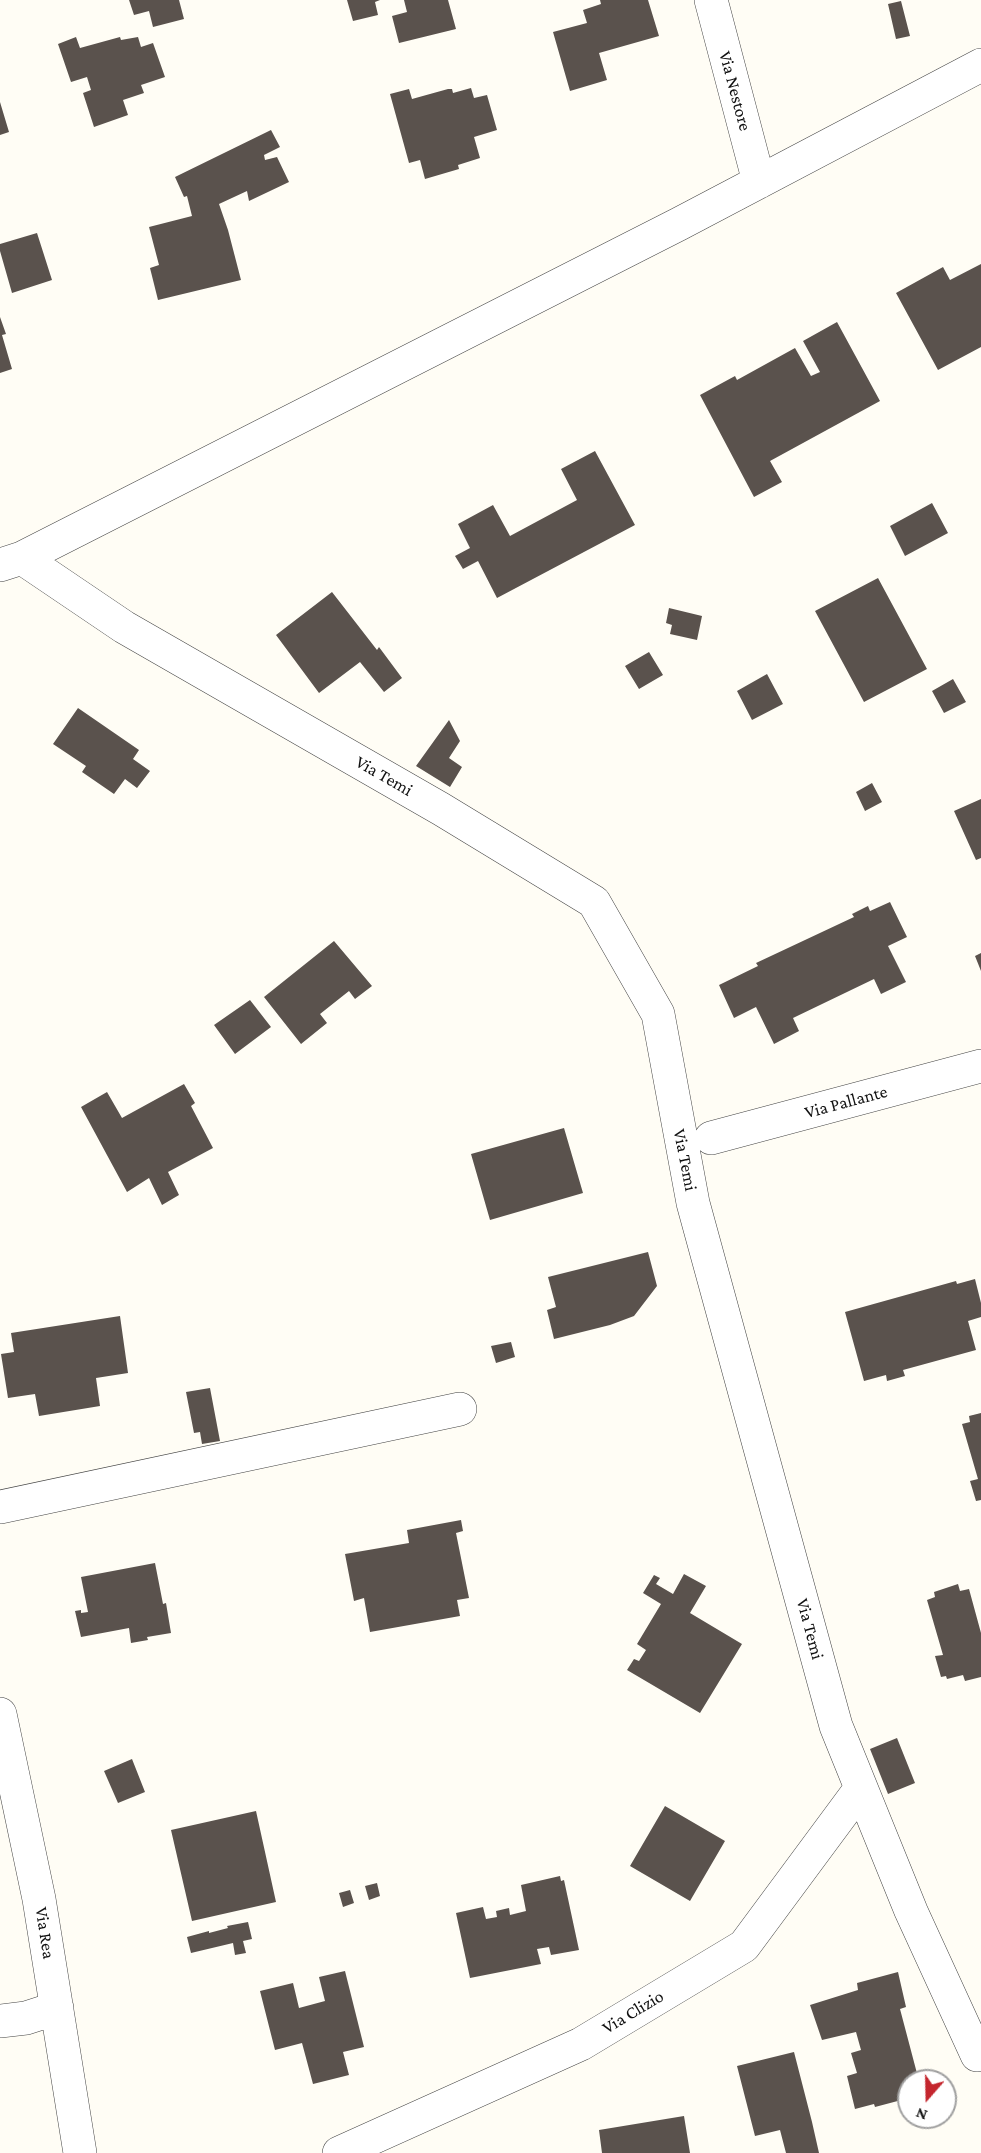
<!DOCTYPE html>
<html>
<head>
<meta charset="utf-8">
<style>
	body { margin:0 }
	#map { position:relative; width:981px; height:2153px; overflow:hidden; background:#fffdf5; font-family:"Crimson Pro",serif }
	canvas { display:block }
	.north { position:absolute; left:897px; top:2069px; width:60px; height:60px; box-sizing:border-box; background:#fff; border:2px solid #a0a0a0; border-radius:50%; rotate:200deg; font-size:16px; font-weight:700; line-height:24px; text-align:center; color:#111 }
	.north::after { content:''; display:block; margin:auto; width:21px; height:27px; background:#c4262e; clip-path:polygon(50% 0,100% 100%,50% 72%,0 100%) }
</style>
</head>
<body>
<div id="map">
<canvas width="981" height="2153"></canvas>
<div class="north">N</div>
</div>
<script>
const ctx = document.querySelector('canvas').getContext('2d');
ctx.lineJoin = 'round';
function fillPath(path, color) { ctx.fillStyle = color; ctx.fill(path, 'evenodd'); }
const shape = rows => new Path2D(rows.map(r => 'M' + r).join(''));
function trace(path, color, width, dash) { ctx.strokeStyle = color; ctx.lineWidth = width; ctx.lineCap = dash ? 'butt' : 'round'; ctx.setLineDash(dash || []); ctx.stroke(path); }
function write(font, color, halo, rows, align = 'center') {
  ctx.font = font + ' "Crimson Pro",serif'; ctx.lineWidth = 6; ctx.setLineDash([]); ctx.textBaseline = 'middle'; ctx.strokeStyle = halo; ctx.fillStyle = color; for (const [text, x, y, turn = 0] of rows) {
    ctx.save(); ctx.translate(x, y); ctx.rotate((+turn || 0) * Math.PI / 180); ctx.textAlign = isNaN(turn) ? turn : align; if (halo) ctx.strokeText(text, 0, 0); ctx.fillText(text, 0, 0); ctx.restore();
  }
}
const building = shape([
	[129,0,179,0,184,19,153,27,149,11,134,15],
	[347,0,380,0,375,2,378,15,353,21],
	[404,0,448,0,456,29,399,43,392,16,407,12],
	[600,0,648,0,659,36,599,53,607,80,570,91,553,32,587,23,583,10,601,4],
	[901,1,910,36,896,39,888,4],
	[76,37,80,48,120,37,121,40,138,37,141,47,153,43,165,77,141,85,144,93,123,100,128,115,94,127,83,93,91,90,87,77,71,82,58,44],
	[471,88,474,98,487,95,497,130,474,137,480,158,458,165,459,169,425,179,420,160,409,163,390,94,409,89,412,99,448,89,452,89,453,93],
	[0,102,9,132,0,135],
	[271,130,280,147,264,155,265,160,277,157,289,182,249,201,247,191,219,204,228,230,241,280,158,300,150,268,159,265,149,227,192,216,187,196,184,197,175,177],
	[37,233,52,280,12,293,0,251,0,244],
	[981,264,981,347,938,370,896,293,943,267,950,280],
	[0,317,6,334,2,335,12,369,0,373],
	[837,322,880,401,770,461,782,482,754,497,700,395,735,376,737,380,795,348,811,376,820,372,803,341],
	[595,451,635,525,497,598,478,561,463,569,455,556,470,548,458,524,493,505,510,536,577,500,561,469],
	[932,503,948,533,905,556,890,526],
	[878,578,927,669,864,702,815,611],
	[332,592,377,650,379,647,402,678,384,692,360,662,319,693,276,635],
	[669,608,702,616,697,640,670,634,672,625,666,623],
	[649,652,663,675,639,689,625,666],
	[767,674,783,704,752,720,737,691],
	[953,679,966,702,944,713,932,691],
	[78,708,139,750,133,759,150,771,137,788,125,779,114,794,82,772,86,766,53,744],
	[449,720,460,741,449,758,462,767,450,787,416,766],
	[872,783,882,802,865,811,856,792],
	[981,799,981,858,976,860,954,811],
	[890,902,907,937,888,946,906,982,881,994,874,979,793,1018,799,1031,774,1044,756,1007,734,1018,719,985,758,966,756,963,854,917,852,914,868,906,870,911],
	[334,941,372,986,355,999,349,991,320,1014,327,1023,301,1044,264,997],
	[981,953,981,971,975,956],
	[250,1000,271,1027,235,1054,214,1025],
	[184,1084,195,1103,191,1106,213,1148,168,1172,179,1195,162,1205,149,1178,127,1192,81,1107,107,1092,122,1118],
	[564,1128,583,1193,490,1220,471,1154],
	[648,1252,657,1286,634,1316,610,1325,554,1339,547,1310,556,1307,548,1277],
	[975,1279,981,1303,981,1317,968,1321,976,1350,903,1370,905,1376,887,1381,886,1375,864,1381,845,1312,956,1281,957,1284],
	[120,1316,128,1373,96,1378,100,1406,39,1416,35,1394,8,1398,1,1354,14,1352,11,1333],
	[511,1342,515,1357,496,1363,491,1346],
	[210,1388,220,1441,202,1444,200,1432,194,1433,186,1392],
	[981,1413,981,1500,976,1501,970,1481,978,1479,962,1424,970,1422,969,1416],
	[461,1520,463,1531,456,1533,469,1598,457,1600,460,1616,370,1632,364,1598,354,1601,345,1554,409,1543,407,1530],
	[155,1563,163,1604,166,1603,171,1633,147,1637,148,1640,131,1643,129,1628,81,1637,75,1611,81,1610,81,1613,88,1612,81,1577],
	[684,1574,706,1586,690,1613,742,1644,700,1713,627,1670,634,1659,639,1661,646,1650,637,1644,661,1604,643,1593,654,1575,660,1578,656,1584,673,1594],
	[958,1584,960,1591,969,1589,981,1633,981,1677,965,1681,963,1675,947,1679,946,1676,941,1677,935,1656,943,1655,927,1600,935,1597,934,1592],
	[897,1738,915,1783,888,1794,870,1749],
	[132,1759,145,1792,118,1803,104,1771],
	[665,1806,725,1841,690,1901,630,1866],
	[256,1811,276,1902,192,1921,171,1830],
	[560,1876,561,1881,564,1880,579,1950,551,1955,549,1947,537,1949,541,1964,470,1978,456,1913,483,1907,486,1919,497,1917,496,1911,509,1908,510,1915,526,1911,521,1885],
	[377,1883,380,1896,369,1900,365,1886],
	[350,1890,354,1903,343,1907,339,1893],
	[248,1922,252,1939,243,1941,246,1953,235,1955,233,1943,191,1953,187,1937,209,1931,209,1933,228,1928,227,1926],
	[345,1971,364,2047,343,2052,349,2075,313,2084,302,2043,275,2050,260,1991,293,1983,299,2008,325,2001,319,1977],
	[898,1972,906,2007,900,2009,919,2081,909,2081,909,2098,875,2107,874,2104,855,2109,847,2076,857,2073,851,2053,861,2050,856,2032,822,2040,810,2005,858,1990,857,1983],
	[794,2052,812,2122,819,2153,786,2153,780,2130,755,2136,737,2066],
	[684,2116,690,2153,602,2153,599,2130]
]);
const minor = shape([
	[711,0,759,182],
	[22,558,124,627,441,809,594,902,658,1014,693,1203,836,1726,911,1911,977,2055],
	[0,565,22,558,679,224,981,65],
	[711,1138,981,1066],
	[0,1507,460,1409],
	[0,1714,39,1899,80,2153],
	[0,2021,26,2018,57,2008],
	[339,2153,581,2044,744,1946,861,1788]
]);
const streetNames = [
	["Via Nestore",735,91,75],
	["Via Temi",384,776,30],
	["Via Pallante",846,1102,-15],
	["Via Temi",685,1160,79],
	["Via Temi",810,1629,75],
	["Via Rea",45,1933,81],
	["Via Clizio",633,2012,-31]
];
fillPath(building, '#5a524d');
trace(minor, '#444', 34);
trace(minor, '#fff', 33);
write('18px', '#111', '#fff', streetNames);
</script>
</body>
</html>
